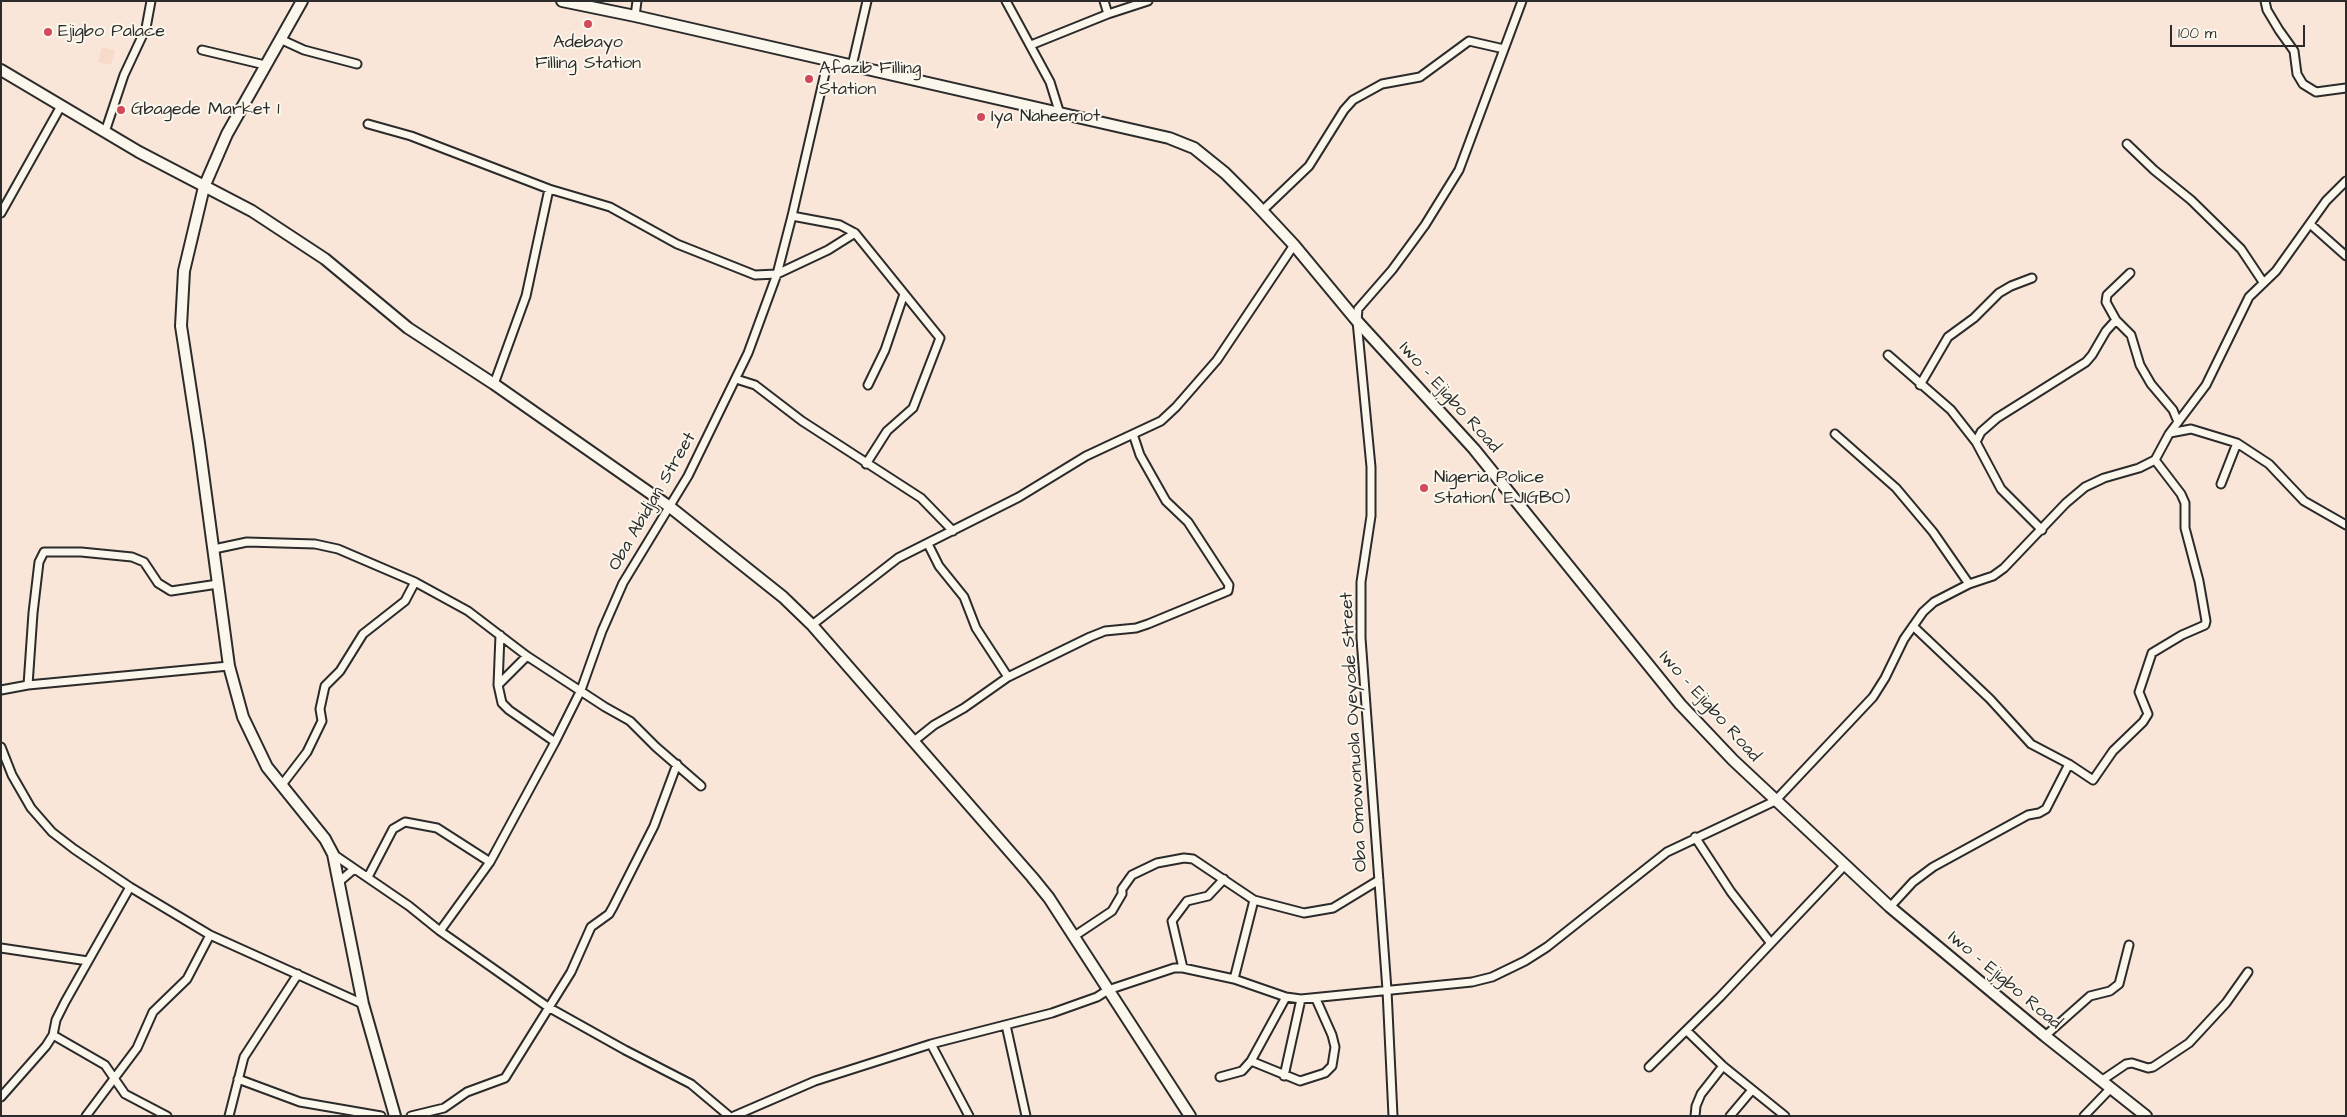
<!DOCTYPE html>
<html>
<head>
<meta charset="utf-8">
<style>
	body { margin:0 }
	#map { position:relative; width:2347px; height:1117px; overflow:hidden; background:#f9e6d8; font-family:"Architects Daughter",sans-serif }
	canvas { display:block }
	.frame { position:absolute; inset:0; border:2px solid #2b2b2b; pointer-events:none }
	.scale { position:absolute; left:2170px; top:25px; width:135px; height:22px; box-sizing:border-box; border:2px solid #2b2b2b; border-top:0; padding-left:6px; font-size:15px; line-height:18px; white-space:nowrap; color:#2b2b2b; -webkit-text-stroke:4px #fbf7ec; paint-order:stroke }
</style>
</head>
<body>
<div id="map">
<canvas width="2347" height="1117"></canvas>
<div class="frame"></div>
<div class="scale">100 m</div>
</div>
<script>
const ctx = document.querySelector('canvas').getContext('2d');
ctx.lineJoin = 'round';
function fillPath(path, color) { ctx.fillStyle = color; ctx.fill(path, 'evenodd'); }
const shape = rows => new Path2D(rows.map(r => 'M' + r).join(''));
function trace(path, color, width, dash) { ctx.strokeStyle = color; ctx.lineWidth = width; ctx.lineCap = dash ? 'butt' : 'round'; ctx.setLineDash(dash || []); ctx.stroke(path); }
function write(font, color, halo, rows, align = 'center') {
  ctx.font = font + ' "Architects Daughter",sans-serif'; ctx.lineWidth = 4; ctx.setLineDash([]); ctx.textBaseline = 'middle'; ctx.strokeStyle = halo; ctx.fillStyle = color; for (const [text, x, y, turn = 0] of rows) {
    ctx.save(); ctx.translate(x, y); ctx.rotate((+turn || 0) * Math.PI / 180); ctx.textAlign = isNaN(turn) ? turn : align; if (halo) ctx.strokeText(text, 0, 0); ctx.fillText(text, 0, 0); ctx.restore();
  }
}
const built = shape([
	[102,47,115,50,111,65,98,62]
]);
const street = shape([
	[1006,1,1050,82,1060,114],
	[1104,1,1108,14],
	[2265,1,2267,10,2279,30,2294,51,2297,74,2303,84,2316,92,2346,88],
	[635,16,637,1],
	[280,39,304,50,357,64],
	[1031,45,1108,14,1148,1],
	[202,50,265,65],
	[852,66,867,1],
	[368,124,411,136,549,189,610,207,677,244,755,275,777,274,828,250,855,233],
	[105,132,124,75,146,28,151,1],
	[2127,144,2154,170,2191,200,2241,249,2263,282],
	[1262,211,1309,166,1344,110,1353,100,1382,84,1420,77,1469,41,1504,49],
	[1,213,61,106],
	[792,216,840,225,855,233,940,338,913,408,887,431,866,464],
	[2310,224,2346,256],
	[2130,273,2107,295,2106,302,2116,320,2131,335,2140,365,2151,384,2173,410,2178,422],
	[1888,355,1951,410,1976,442,2001,489,2042,530],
	[736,379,755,385,802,421,921,498,953,531],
	[494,384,526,296,549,189],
	[868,385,885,350,904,294],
	[1920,385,1948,337,1974,318,1999,293,2011,286,2032,278],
	[2170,433,2191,429,2237,443,2269,464,2304,501,2346,525],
	[1835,434,1896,488,1933,532,1969,584],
	[1976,442,1981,432,1997,418,2086,362,2092,355,2106,331,2116,320],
	[2221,484,2237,443],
	[928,544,939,566,964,597,976,628,1008,677],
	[214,549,247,542,315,544,338,549,415,582,468,611,527,656,605,707,630,721,656,747,701,786],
	[812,625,898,558,1019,497,1086,456,1161,421,1176,407,1217,360,1294,245],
	[1913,626,1990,699,2031,744,2069,764,2093,780,2113,751,2143,722,2148,714,2139,692,2152,653,2182,635,2205,625,2206,621,2199,581,2185,528,2185,503,2181,494,2155,460],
	[500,635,498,685,502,703,509,710,555,742],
	[499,684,527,656],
	[28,685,33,613,39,562,44,552,81,552,132,557,144,562,158,583,171,591,218,584],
	[1,690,28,685,229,666],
	[914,741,934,725,964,708,1008,677,1090,637,1105,631,1136,628,1148,624,1228,591,1229,585,1188,522,1166,501,1140,455,1133,434],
	[1,747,12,775,31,808,52,832,74,849,130,887,210,935,363,1004],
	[281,786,307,752,322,721,320,709,325,686,340,671,363,634,405,601,415,582],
	[1695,837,1731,892,1770,942],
	[333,854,409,906,440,931,548,1007,625,1050,691,1084,729,1116],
	[368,877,393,829,405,822,437,828,490,862],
	[340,881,354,869],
	[1890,907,1913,882,1933,867,2028,815,2039,813,2046,809,2069,764],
	[440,931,490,862,555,742,581,690,602,631,623,583,688,476,748,353,777,274,792,216,828,60],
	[1073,937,1112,911,1122,894,1122,889,1132,875,1157,863,1184,858,1193,859,1254,900,1304,913,1333,908,1379,880],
	[1,948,88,961],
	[1183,968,1172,921,1187,901,1208,896,1224,879],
	[1234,979,1254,900],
	[1006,1025,1026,1116],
	[1687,1031,1723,1066,1785,1116],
	[53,1035,105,1065,125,1094,167,1116],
	[2045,1036,2090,996,2110,991,2119,984,2129,945],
	[931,1044,969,1116],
	[1251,1061,1300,1081,1325,1073,1332,1066,1335,1047,1332,1035,1316,999],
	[1649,1067,1720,997,1844,866],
	[1284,1076,1301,999],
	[1220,1077,1242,1071,1251,1061,1286,997],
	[238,1079,300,1102,381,1116],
	[2101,1081,2126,1064,2132,1063,2148,1068,2153,1067,2189,1043,2226,1003,2248,972],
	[1,1097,46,1046,53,1035,56,1020,65,1002,130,887],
	[86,1116,137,1048,153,1012,187,979,210,935],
	[229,1116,244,1057,298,974],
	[411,1116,444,1108,467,1092,505,1078,571,972,591,927,609,914,613,907,654,826,677,764],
	[734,1116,815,1081,931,1044,1052,1013,1097,997,1108,990,1174,968,1183,968,1234,979,1286,997,1301,999,1472,982,1492,977,1525,961,1547,947,1667,852,1775,801,1873,697,1885,678,1904,639,1923,612,1934,602,1969,584,1993,576,2004,568,2066,503,2085,487,2104,478,2139,468,2155,460,2169,434,2206,385,2249,297,2276,271,2326,201,2346,181],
	[1393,1116,1387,990,1361,638,1361,582,1371,516,1371,467,1357,321,1358,309,1392,270,1425,225,1459,170,1522,1],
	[1695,1116,1696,1106,1701,1094,1723,1066],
	[1730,1116,1752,1090],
	[2084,1116,2110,1089]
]);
const secondary = shape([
	[302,1,227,134,204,187,184,271,181,326,199,443,229,666,243,717,267,767,325,839,333,854,363,1004,395,1116],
	[562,1,635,16,1169,138,1194,148,1225,173,1252,200,1294,245,1357,321,1474,449,1680,704,1733,760,1890,907,2045,1036,2146,1116],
	[1,70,139,152,252,211,325,259,408,328,494,384,670,507,783,597,812,625,1032,877,1049,898,1190,1116]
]);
const markers = [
	[588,24,5,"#d1495b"],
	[48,32,5,"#d1495b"],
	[809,79,5,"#d1495b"],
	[121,110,5,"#d1495b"],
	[981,117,5,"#d1495b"],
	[1424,488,5,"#d1495b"]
];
const poiNames = [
	["Ejigbo Palace",58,32],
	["Adebayo",588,43,"center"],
	["Filling Station",588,64,"center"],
	["Afazib Filling",819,69],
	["Station",819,90],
	["Gbagede Market 1",131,110],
	["Iya Naheemot",991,117],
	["Nigeria Police",1434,478],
	["Station( EJIGBO)",1434,499]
];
const streetNames = [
	["Iwo - Ejigbo Road",1449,398,48],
	["Oba Abidjan Street",653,502,-60],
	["Iwo - Ejigbo Road",1709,707,48],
	["Oba Omowonuola Oyeyode Street",1355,732,-93],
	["Iwo - Ejigbo Road",2004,981,40]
];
fillPath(built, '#f8daca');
trace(street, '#2b2b2b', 11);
trace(secondary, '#2b2b2b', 14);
trace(street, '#fbf7ec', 7);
trace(secondary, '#fbf7ec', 10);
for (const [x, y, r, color] of markers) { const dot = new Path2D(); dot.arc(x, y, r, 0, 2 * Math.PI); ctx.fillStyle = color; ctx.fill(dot); trace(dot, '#fbf7ec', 2); }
write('18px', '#2b2b2b', '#fbf7ec', poiNames, 'left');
write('18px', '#2b2b2b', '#fbf7ec', streetNames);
</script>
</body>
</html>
